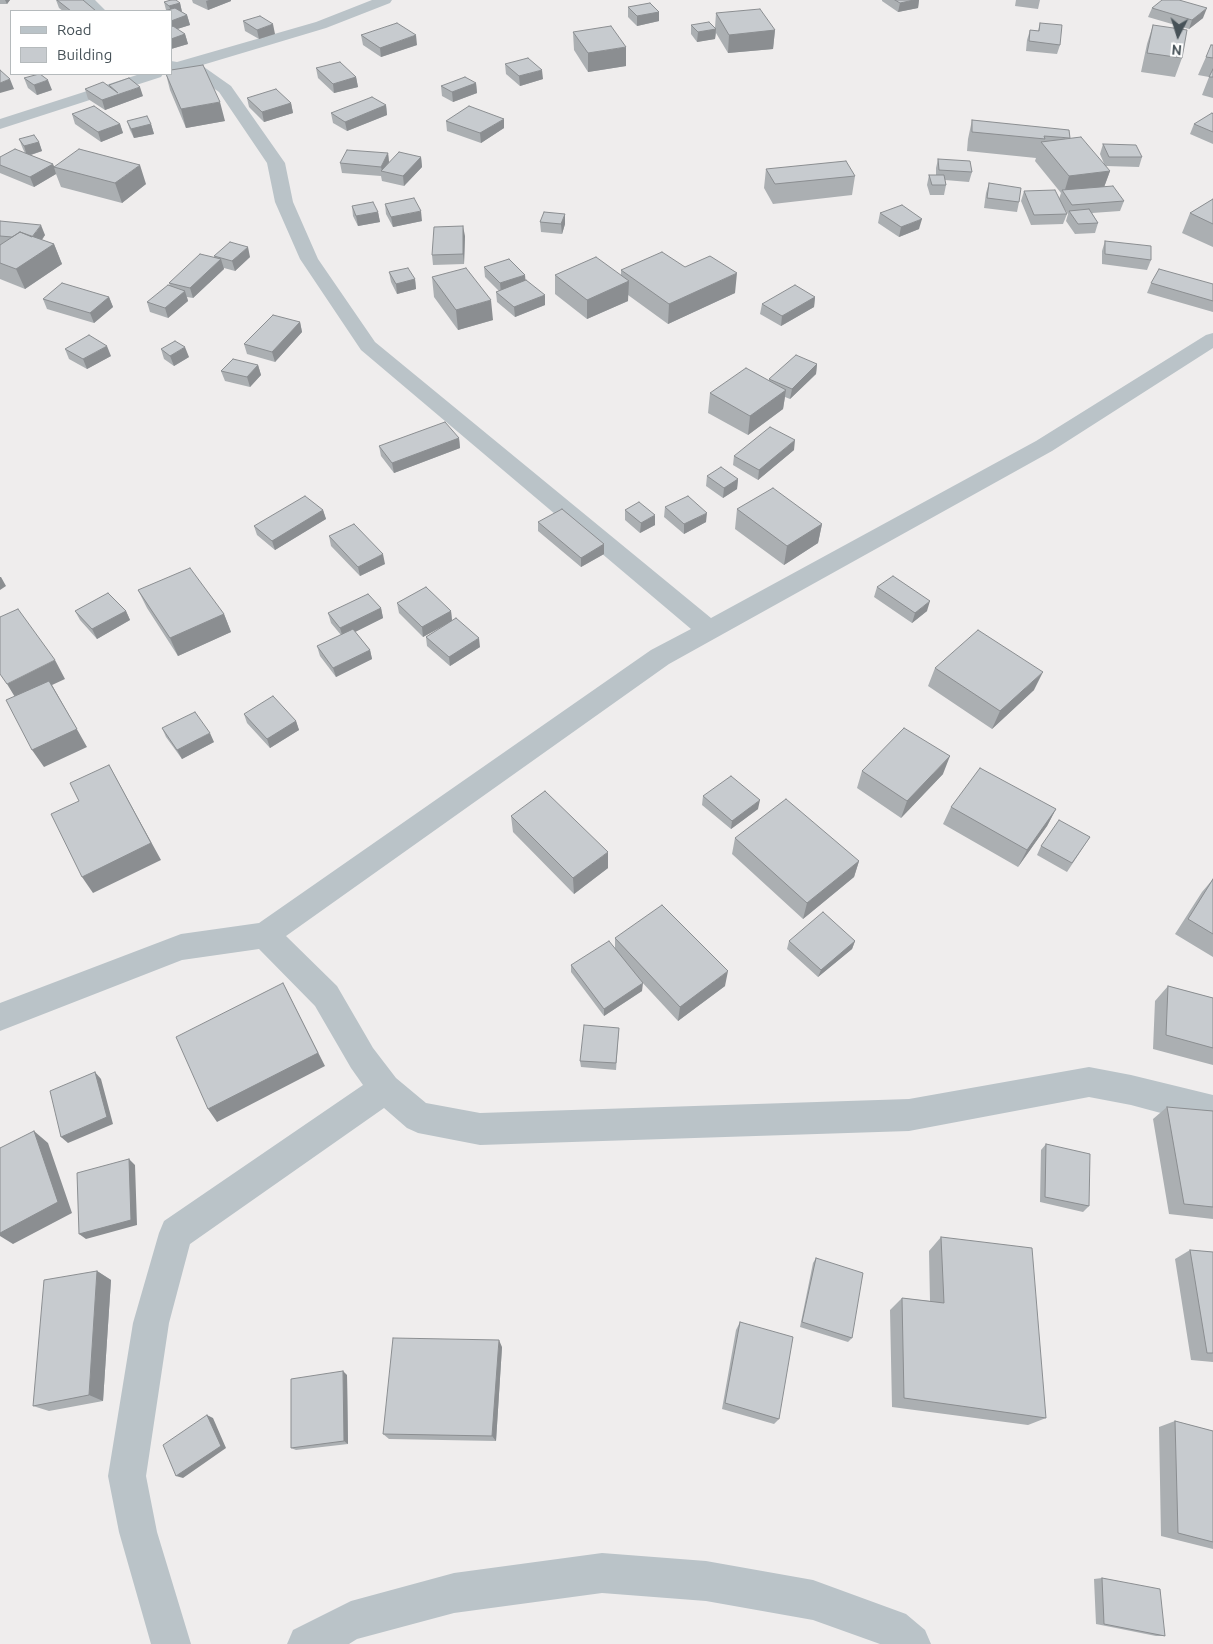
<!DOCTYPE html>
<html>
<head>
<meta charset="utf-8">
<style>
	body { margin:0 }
	#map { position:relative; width:1213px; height:1644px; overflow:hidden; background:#efeded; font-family:Ubuntu,sans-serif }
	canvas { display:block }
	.legend { position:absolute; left:10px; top:10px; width:162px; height:65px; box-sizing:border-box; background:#fff; border:1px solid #b5babc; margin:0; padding:6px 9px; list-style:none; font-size:15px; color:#475258 }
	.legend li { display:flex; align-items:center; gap:10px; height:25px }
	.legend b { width:25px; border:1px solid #b5babc }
	.north { position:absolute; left:1153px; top:10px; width:50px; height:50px; -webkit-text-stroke:4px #fff; paint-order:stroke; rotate:185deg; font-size:14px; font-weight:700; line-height:20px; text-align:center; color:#475258 }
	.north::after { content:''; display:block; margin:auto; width:18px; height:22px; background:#475258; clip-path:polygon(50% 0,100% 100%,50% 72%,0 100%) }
</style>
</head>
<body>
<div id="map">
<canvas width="1213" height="1644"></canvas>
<ul class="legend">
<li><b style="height:6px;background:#bac3c8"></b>Road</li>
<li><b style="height:14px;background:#c7cbcf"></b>Building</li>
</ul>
<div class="north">N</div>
</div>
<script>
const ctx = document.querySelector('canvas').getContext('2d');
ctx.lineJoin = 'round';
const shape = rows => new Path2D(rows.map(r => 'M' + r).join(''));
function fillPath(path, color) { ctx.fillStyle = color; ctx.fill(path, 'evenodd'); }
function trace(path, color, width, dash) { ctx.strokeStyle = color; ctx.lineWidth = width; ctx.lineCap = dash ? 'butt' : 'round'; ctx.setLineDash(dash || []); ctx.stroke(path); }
const minor = shape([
	[73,0,95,0,106,11,91,11,73,0],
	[372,0,392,0,390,3,326,28,199,66,204,67,231,86,285,163,293,202,318,259,375,342,711,618,1036,441,1206,335,1213,333,1213,348,1052,451,669,664,286,936,337,986,373,1048,396,1078,426,1103,480,1113,909,1099,1089,1067,1131,1075,1213,1095,1213,1127,1131,1105,1089,1097,909,1131,480,1145,418,1133,407,1128,384,1108,190,1244,169,1323,146,1476,157,1532,191,1644,151,1644,119,1532,108,1476,133,1323,159,1233,164,1221,363,1085,351,1068,315,1006,259,949,182,960,0,1031,0,1003,181,934,259,923,651,650,691,629,361,350,300,259,275,202,267,163,219,92,193,74,171,71,171,61,177,62,316,22,372,0],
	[140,74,163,74,161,77,0,129,0,119,140,74],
	[602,1553,706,1561,813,1580,906,1614,925,1630,931,1644,880,1644,813,1620,706,1601,602,1593,454,1613,357,1639,349,1644,287,1644,293,1630,351,1601,454,1573,602,1553]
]);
const wall = shape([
	[0,0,10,0,7,4,0,4],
	[56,0,83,0,96,11,63,11,59,8],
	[192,0,231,0,231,1,208,10,193,3],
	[882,0,919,0,918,8,898,12,882,1],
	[1016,0,1040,0,1038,9,1015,6],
	[164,2,180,3,182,12,187,15,190,25,177,29,185,34,188,44,171,49,171,11,166,10],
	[628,7,659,12,659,21,637,26,628,17],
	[1152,8,1203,18,1189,29,1148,17],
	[716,13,775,30,773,49,728,53,716,33,715,39,697,42,691,34,691,25,715,28],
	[243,21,275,34,259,39,245,31],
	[1040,23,1060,45,1057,54,1026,51,1027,40,1030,30,1038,31],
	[1153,25,1182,58,1175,77,1141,72,1147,44],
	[573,32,626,66,588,72,574,50],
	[361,35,417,45,381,57,363,45],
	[1213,45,1213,98,1202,95,1209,77,1198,75,1206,57],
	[505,64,543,79,520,86,506,74],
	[316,68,356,77,358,87,334,93,318,78],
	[166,74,225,121,186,128,170,90],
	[24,78,52,90,37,95,28,88],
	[476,83,477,93,453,102,442,96,441,86],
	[109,85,143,96,105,110,88,99,85,89,110,87],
	[247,98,291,103,293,113,264,122,249,107],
	[386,105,387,115,347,131,333,123,331,113],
	[72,114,120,124,123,133,101,142,75,124],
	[1213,114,1213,144,1190,134,1194,124],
	[972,120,1070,139,1105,166,1100,154,1103,144,1142,157,1139,167,1106,166,1110,171,1104,187,1124,201,1120,211,1092,213,1098,223,1095,233,1075,234,1066,221,1068,214,1062,205,1067,214,1063,224,1031,225,1021,201,1024,191,1059,199,1061,193,1035,161,1036,158,967,151,968,139],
	[127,121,151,124,154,134,134,138,130,130],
	[446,121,504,128,481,143,447,131],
	[19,139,39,142,42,151,31,155,55,167,146,184,122,203,61,187,56,174,34,187,0,173,0,157,25,153,23,149],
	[388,153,389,162,421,157,422,167,404,186,382,181,381,176,342,173,340,163],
	[938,159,972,172,969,182,945,180,946,185,944,195,930,195,927,185,929,175,936,175,936,168],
	[766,169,855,176,852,195,773,204,764,188],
	[989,183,1019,202,1017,212,984,208,986,193],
	[1213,199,1213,247,1182,233,1190,213],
	[385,204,422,221,393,227,386,214],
	[352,206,378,212,380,222,358,226,353,216],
	[880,213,919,229,899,237,878,223],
	[565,214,565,224,562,234,541,232,540,222],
	[0,221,45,235,42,240,54,244,62,264,25,289,0,279],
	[465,236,464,264,433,265,432,255],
	[1105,241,1151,260,1147,270,1102,264,1102,251],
	[214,256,250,257,235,271,224,268,224,269,193,298,187,297,188,301,168,318,150,312,147,302,170,286,169,283,215,257],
	[484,267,526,280,545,305,515,317,497,302,496,292,499,291,485,277],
	[685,267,735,293,668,324,628,295,628,301,587,319,555,294,555,275,621,276,621,270],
	[389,272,415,279,416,289,397,294,391,282],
	[432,277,493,320,458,330,434,297],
	[1151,283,1213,284,1213,312,1147,293],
	[109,297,113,307,94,323,47,309,43,299],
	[815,297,814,307,781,326,760,314,762,304],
	[300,322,302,332,275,362,247,354,244,344],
	[65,349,111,356,87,369,69,359],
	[161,349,189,357,174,366,164,359],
	[817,364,816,374,790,399,785,397,783,409,748,435,708,413,710,393,769,381,769,379],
	[258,365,261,375,250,387,225,381,221,371],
	[459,438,460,448,394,473,381,456,379,446],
	[794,450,758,480,733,465,734,456],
	[707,476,738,479,737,489,723,498,706,486],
	[665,507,706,522,684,534,664,517],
	[737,509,822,524,818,543,784,565,735,529],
	[323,510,326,519,275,550,257,535,254,526],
	[625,510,655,525,640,533,625,520],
	[538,522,604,544,604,554,581,567,538,531],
	[329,536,385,564,360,576,331,546],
	[877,587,927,611,912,623,874,597],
	[138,590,224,614,231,632,178,656,147,608],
	[397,603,451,611,452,620,480,647,450,666,427,646,426,637,445,625,423,637,399,613],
	[381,608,383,618,355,632,370,650,372,659,336,677,320,656,317,646,341,635,331,623,328,613],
	[75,611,126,611,130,620,97,639,80,620],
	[935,668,1034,690,992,729,928,686],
	[244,714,296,721,299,730,270,748,247,723],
	[162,728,214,742,182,759,166,737],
	[862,771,943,774,901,818,857,788],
	[703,796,758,809,731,829,702,805],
	[951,807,1056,809,1047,826,1018,867,943,824],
	[511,816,608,868,574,894,513,832],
	[1090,837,1067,872,1037,855,1041,846],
	[735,838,859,861,854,877,803,919,732,854],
	[1213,879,1213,957,1175,934,1202,892],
	[615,938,725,986,678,1021,640,980,642,991,604,1016,571,972,571,965,615,949],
	[789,941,855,941,852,949,818,977,787,949],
	[1168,986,1213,998,1213,1065,1153,1049,1155,1001],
	[619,1028,616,1070,581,1067,580,1061],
	[1167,1107,1213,1111,1213,1219,1169,1214,1153,1119],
	[1046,1144,1089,1206,1083,1212,1040,1202,1041,1150],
	[941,1237,1046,1418,1028,1425,892,1407,890,1310,902,1298,930,1301,929,1251],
	[1190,1250,1213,1252,1213,1362,1191,1360,1175,1259],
	[816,1258,852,1338,848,1342,800,1327,813,1263],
	[97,1271,111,1280,103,1401,49,1411,33,1406],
	[740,1322,779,1419,774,1424,722,1409,736,1330],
	[502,1347,496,1441,389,1439,383,1434],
	[347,1375,348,1444,296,1450,291,1448],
	[1175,1421,1213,1431,1213,1549,1161,1536,1159,1427],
	[1102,1578,1165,1636,1156,1636,1096,1624,1094,1579]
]);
const shadedWall = shape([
	[5,0,10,0,7,4],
	[209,0,231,0,231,1,208,10,206,1],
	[914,0,919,0,918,8,898,12,900,3],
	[180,3,182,12,171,11,169,6],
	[1207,8,1203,18,1189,29,1192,20],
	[659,12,659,21,637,26,637,16],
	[187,15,190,25,171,31,171,21],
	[273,24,275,34,259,39,257,30],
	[716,29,715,39,697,42,698,32],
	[775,30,773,49,728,53,729,35],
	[185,34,188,44,171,49,171,39],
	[416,35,417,45,381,57,380,48],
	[626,47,626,66,588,72,588,53],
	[542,70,543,79,520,86,519,76],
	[356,77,358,87,334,93,333,84],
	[10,79,14,89,0,93,0,83],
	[48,80,52,90,37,95,34,85],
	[476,83,477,93,453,102,452,92],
	[140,87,143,96,105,110,102,100],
	[220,102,225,121,186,128,181,109],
	[291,103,293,113,264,122,262,112],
	[386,105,387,115,347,131,345,122],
	[504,119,504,128,481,143,480,133],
	[120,124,123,133,101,142,98,132],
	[151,124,154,134,134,138,131,129],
	[39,142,42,151,27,156,24,146],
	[388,153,389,162,382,171,381,167],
	[421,157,422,167,404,186,403,176],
	[53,164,55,168,54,167,56,174,34,187,30,177],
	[140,165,146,184,122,203,115,183],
	[1110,171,1103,190,1064,193,1069,176],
	[421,211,422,221,393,227,391,217],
	[378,212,380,222,358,226,356,216],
	[565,214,565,224,562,234,561,224],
	[922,219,919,229,899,237,901,227],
	[41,225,45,235,35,249,31,239],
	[463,226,465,236,464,264,463,254],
	[54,244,62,264,25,289,16,269],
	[248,247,250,257,235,271,232,261],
	[221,259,224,269,193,298,190,288],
	[737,273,735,293,668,324,669,304],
	[525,275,526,285,501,293,500,283],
	[415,279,416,289,397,294,396,284],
	[629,281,628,301,587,319,587,300],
	[185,291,188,301,168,318,165,308],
	[545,295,545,305,515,317,514,307],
	[109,297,113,307,94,323,90,313],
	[815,297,814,307,781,326,782,316],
	[491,300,493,320,458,330,456,310],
	[300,322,302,332,275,362,272,352],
	[107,346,111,356,87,369,83,359],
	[185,347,189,357,174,366,170,356],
	[817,364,816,374,790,399,792,389],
	[258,365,261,375,250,387,247,377],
	[786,390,783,409,748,435,750,416],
	[459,438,460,448,394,473,392,463],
	[795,440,794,450,758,480,759,470],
	[738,479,737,489,723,498,724,488],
	[323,510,326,519,275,550,272,541],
	[707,513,706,522,684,534,684,524],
	[655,515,655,525,640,533,641,523],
	[822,524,818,543,784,565,787,546],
	[604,544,604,554,581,567,581,558],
	[383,554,385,564,360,576,358,567],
	[0,577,1,577,6,586,0,590],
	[930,601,927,611,912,623,915,613],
	[381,608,383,618,343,638,340,628],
	[126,611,130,620,97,639,92,629],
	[451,611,452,621,423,637,422,627],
	[224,614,231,632,178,656,170,638],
	[479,638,480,647,450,666,449,657],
	[370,650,372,659,336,677,333,668],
	[55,660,65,679,52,685,87,747,44,767,32,750,18,702,7,684],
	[1043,672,1034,690,992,729,1000,711],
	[296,721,299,730,270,748,267,739],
	[210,733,214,742,182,759,177,750],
	[950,756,943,774,901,818,907,801],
	[109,765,161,860,93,893,82,877],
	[760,800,758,809,731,829,732,821],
	[1056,809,1047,826,1018,867,1027,850],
	[608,852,608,868,574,894,573,878],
	[859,861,854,877,803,919,807,903],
	[855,941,852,949,818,977,821,970],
	[728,971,725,986,678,1021,680,1007],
	[283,983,325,1066,217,1122,208,1109],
	[643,983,642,991,604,1016,604,1009],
	[95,1072,101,1079,113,1124,68,1143,61,1137],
	[34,1131,48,1143,72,1213,13,1244,0,1236,0,1233],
	[129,1159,135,1165,137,1225,86,1239,79,1234],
	[97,1271,111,1280,103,1401,89,1395],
	[499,1340,502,1347,496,1441,492,1436],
	[343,1371,347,1375,348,1444,344,1441],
	[207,1415,213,1418,226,1448,183,1478,176,1476]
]);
const building = shape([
	[57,0,83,0,96,11,71,11,57,0],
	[171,0,176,0,180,3,169,6,164,2,171,0],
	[895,0,914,0,900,3,895,0],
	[1162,0,1179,0,1207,8,1192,20,1152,8,1162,0],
	[650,3,659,12,637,16,628,7,650,3],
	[175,8,187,15,171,21,171,11,164,11,175,8],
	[760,9,775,30,729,35,716,13,760,9],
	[260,16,273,24,257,30,243,21,260,16],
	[709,22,716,29,698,32,691,25,709,22],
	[397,23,416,35,380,48,361,35,397,23],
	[1040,23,1062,25,1060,45,1029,41,1030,30,1039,31,1040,23],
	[1153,25,1187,30,1182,58,1147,53,1153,25],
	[173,26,185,34,171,39,171,27,173,26],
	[611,26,626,47,588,53,573,32,611,26],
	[1211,45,1213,45,1213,58,1206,57,1211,45],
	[528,58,542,70,519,76,505,64,528,58],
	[340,62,356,77,333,84,316,68,340,62],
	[203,65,220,102,181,109,166,74,171,74,171,70,203,65],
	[1213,69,1213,77,1209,77,1213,69],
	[0,70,10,79,0,83,0,70],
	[39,74,40,74,48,80,34,85,24,78,39,74],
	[465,77,476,83,452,92,441,86,465,77],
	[129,78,140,87,102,100,85,89,103,82,118,93,109,85,129,78],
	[276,89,291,103,262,112,247,98,276,89],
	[372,97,386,105,345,122,331,113,372,97],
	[94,106,120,124,98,132,72,114,94,106],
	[469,106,504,119,480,133,446,121,469,106],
	[1212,113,1213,114,1213,132,1194,124,1212,113],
	[147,116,151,124,131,129,127,121,147,116],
	[972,120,1069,130,1070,138,1044,136,1045,139,972,132,972,120],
	[34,135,39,142,24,146,19,139,34,135],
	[1081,137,1110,171,1069,176,1041,142,1081,137],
	[1103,144,1136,145,1142,157,1109,157,1103,144],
	[15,149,53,164,30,177,0,165,0,157,15,149],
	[79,149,140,165,115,183,54,167,79,149],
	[347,150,388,153,381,167,340,163,347,150],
	[399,152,421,157,403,176,381,171,399,152],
	[938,159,970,161,972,172,939,170,938,159],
	[846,161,855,176,775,184,766,169,846,161],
	[929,175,944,175,946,185,932,185,929,175],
	[989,183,1021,188,1019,202,987,198,989,183],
	[1113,186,1124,201,1072,205,1062,190,1113,186],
	[1055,190,1067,214,1034,215,1024,191,1055,190],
	[414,198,421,211,391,217,385,204,414,198],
	[1213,199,1213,224,1190,213,1213,199],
	[373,202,378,212,356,216,352,206,373,202],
	[902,205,922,219,901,227,880,213,902,205],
	[1089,209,1098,223,1078,224,1069,211,1089,209],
	[544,212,565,214,561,224,540,222,544,212],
	[0,221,41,225,32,237,20,232,12,237,0,236,0,221],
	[463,226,463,254,432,255,434,227,463,226],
	[20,232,54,244,16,269,0,263,0,245,20,232],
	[1105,241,1151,246,1151,260,1105,254,1105,241],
	[230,242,248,247,232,261,214,256,230,242],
	[662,252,685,267,710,256,737,273,669,304,621,270,662,252],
	[200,254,221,259,190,288,169,283,200,254],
	[596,257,629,281,587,300,555,275,596,257],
	[509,259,525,275,500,283,484,267,509,259],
	[408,268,415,279,396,284,389,272,408,268],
	[466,268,491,300,456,310,432,277,466,268],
	[1159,269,1213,284,1213,301,1151,283,1159,269],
	[526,280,545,295,514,307,496,292,526,280],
	[62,283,109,297,90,313,43,299,62,283],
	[168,285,185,291,165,308,147,302,168,285],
	[795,285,815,297,782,316,762,304,795,285],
	[273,315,300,322,272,352,244,344,273,315],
	[89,335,107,346,83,359,65,349,89,335],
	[175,341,185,347,170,356,161,349,175,341],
	[796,355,817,364,792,389,769,379,796,355],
	[233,359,258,365,247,377,221,371,233,359],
	[746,368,786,390,750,416,710,393,746,368],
	[445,422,459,438,392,463,379,446,445,422],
	[770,427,795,440,759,470,734,456,770,427],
	[721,467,738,479,724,488,707,476,721,467],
	[773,488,822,524,787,546,737,509,773,488],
	[305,496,323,510,272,541,254,526,305,496],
	[688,496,707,513,684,524,665,507,688,496],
	[639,502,655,515,641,523,625,510,639,502],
	[562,509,604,544,581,558,538,522,562,509],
	[354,524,383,554,358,567,329,536,354,524],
	[190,568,224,614,170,638,138,590,190,568],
	[893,576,930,601,915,613,877,587,893,576],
	[426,587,451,611,422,627,397,603,426,587],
	[108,593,126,611,92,629,75,611,108,593],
	[368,594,381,608,340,628,328,613,368,594],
	[18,609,55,660,7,684,0,674,0,617,18,609],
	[456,618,479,638,449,657,426,637,456,618],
	[353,629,370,650,333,668,317,646,353,629],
	[978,630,1043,672,1000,711,935,668,978,630],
	[49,681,77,729,32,750,6,700,49,681],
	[273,696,296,721,267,739,244,714,273,696],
	[195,712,210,733,177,750,162,728,195,712],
	[904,728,950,756,907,801,862,771,904,728],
	[109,765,151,843,82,877,51,814,79,801,70,783,109,765],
	[980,768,1056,809,1027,850,951,807,980,768],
	[731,776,760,800,732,821,703,796,731,776],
	[545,791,608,852,573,878,511,816,545,791],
	[786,799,859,861,807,903,735,838,786,799],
	[1059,820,1090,837,1072,863,1041,846,1059,820],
	[1213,879,1213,934,1188,919,1213,879],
	[662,905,728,971,680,1007,615,938,662,905],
	[823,912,855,941,821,970,789,941,823,912],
	[609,941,643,983,604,1009,571,965,609,941],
	[283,983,318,1053,208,1109,176,1037,283,983],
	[1168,986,1213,998,1213,1048,1166,1035,1168,986],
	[584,1025,619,1028,616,1063,580,1061,584,1025],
	[95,1072,107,1117,61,1137,50,1091,95,1072],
	[1167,1107,1213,1111,1213,1207,1184,1204,1167,1107],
	[34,1131,58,1202,0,1233,0,1148,34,1131],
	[1046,1144,1090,1154,1089,1206,1045,1197,1046,1144],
	[129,1159,131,1220,79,1234,77,1173,129,1159],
	[941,1237,1032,1248,1046,1418,904,1398,902,1298,944,1303,941,1237],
	[1190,1250,1213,1252,1213,1353,1207,1353,1190,1250],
	[816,1258,863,1273,852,1338,802,1322,816,1258],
	[97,1271,89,1395,33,1406,44,1280,97,1271],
	[740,1322,793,1337,779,1419,725,1403,740,1322],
	[393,1338,499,1340,492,1436,383,1434,393,1338],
	[343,1371,344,1441,291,1448,291,1379,343,1371],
	[207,1415,221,1446,176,1476,163,1445,207,1415],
	[1175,1421,1213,1431,1213,1542,1178,1533,1175,1421],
	[1102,1578,1160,1589,1165,1636,1104,1624,1102,1578]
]);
fillPath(minor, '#bac3c8');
fillPath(wall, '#abafb2');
fillPath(shadedWall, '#8b8e91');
fillPath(building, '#c7cbcf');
trace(building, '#8b8e91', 1);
</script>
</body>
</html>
